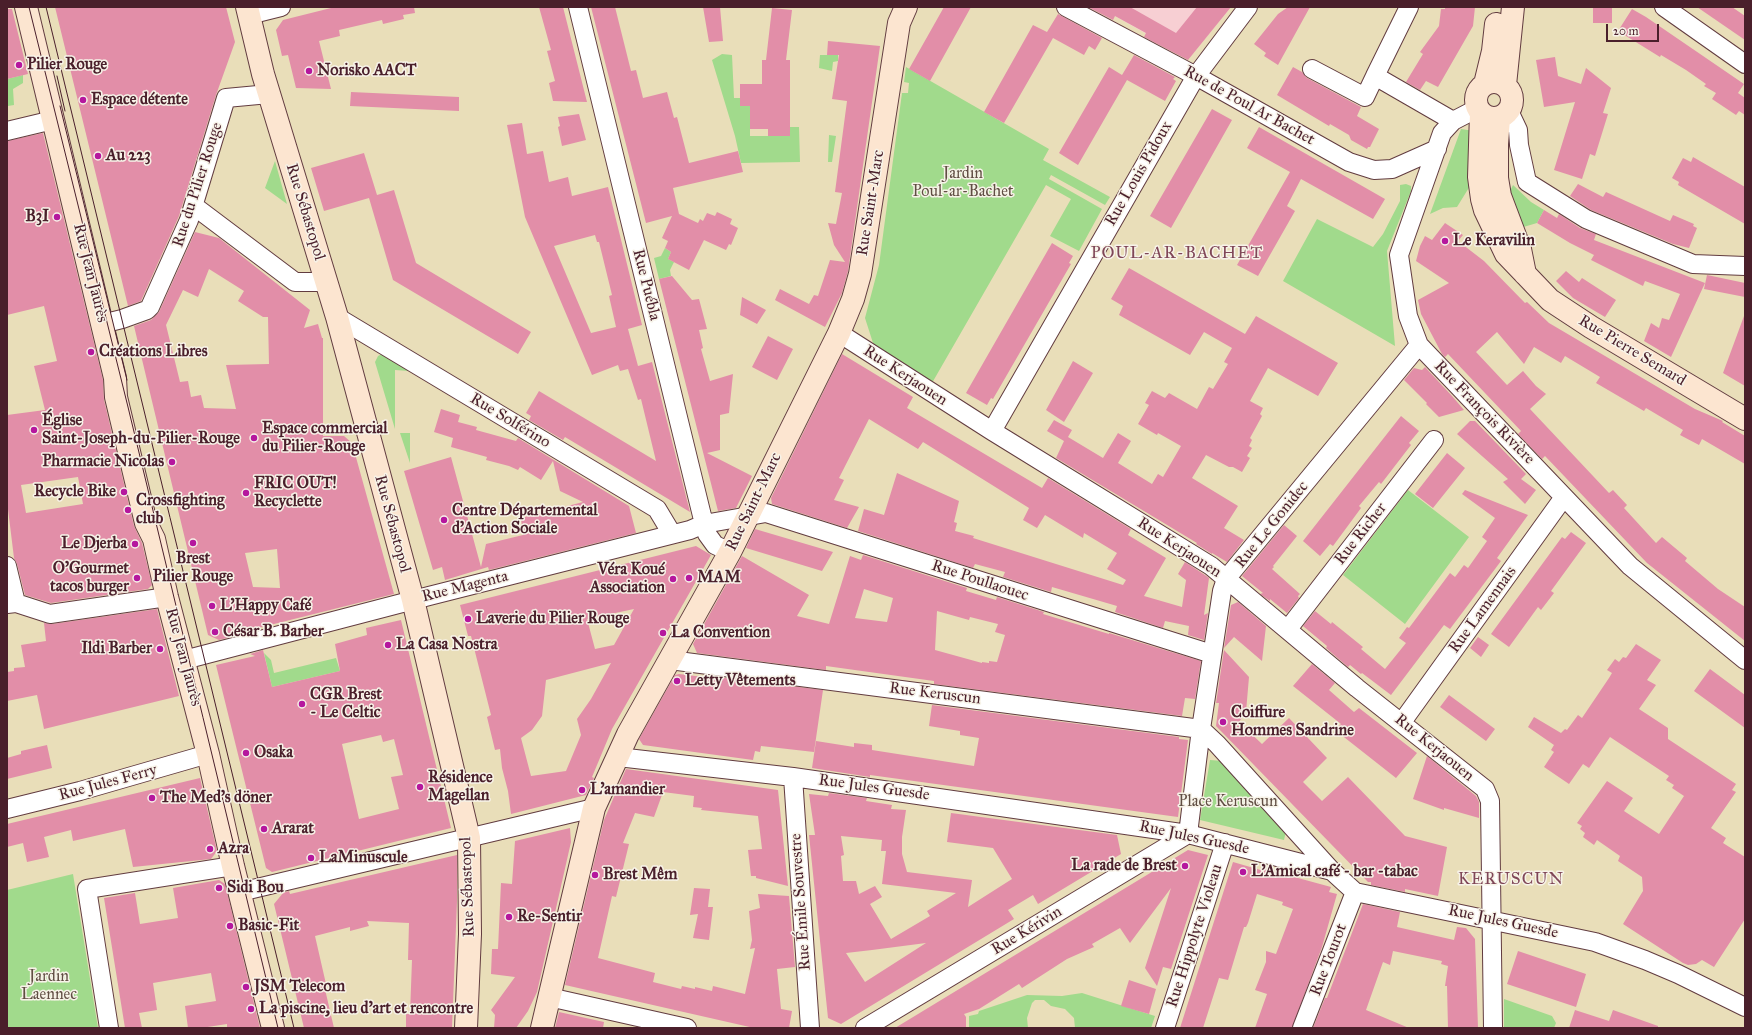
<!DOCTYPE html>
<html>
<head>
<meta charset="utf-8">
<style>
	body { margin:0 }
	#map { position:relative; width:1752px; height:1035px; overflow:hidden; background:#e9deb9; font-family:"IM FELL Great Primer",serif }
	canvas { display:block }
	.frame { position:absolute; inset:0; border:8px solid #4a1f2b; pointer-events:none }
	.scale { position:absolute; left:1606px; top:24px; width:53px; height:18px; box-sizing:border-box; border:2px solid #4a1f2b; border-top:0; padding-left:5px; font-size:12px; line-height:14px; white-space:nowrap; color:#4a1f2b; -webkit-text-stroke:3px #f7f3e8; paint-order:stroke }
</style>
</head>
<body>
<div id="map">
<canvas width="1752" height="1035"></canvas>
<div class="frame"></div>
<div class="scale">20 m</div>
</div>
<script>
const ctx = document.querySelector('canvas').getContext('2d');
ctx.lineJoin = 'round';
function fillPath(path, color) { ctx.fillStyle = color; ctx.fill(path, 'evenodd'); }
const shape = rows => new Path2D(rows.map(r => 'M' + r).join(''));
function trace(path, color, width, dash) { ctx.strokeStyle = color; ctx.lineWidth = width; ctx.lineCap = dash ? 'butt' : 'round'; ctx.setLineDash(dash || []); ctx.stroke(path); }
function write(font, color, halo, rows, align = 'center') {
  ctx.font = font + ' "IM FELL Great Primer",serif'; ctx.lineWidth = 3; ctx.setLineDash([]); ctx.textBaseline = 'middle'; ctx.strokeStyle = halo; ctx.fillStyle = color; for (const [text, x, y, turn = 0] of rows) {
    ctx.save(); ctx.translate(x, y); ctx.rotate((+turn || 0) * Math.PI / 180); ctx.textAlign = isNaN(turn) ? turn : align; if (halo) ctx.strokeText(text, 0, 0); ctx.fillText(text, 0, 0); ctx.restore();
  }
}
const built = shape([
	[1099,7,1231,7,1189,58]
]);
const green = shape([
	[722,54,732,55,734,98,740,98,750,106,750,136,790,136,790,127,799,127,800,162,741,163,735,136,712,60],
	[820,55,838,55,838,61,833,62,832,71,819,68],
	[906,67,1049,149,1043,160,1110,197,1105,205,1051,175,1049,179,1102,209,1079,251,1050,236,1071,199,1046,185,932,383,885,355,873,343,865,318,879,265,902,93,908,93,909,83,904,82],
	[23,75,23,83,13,89,14,105,8,106,7,79],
	[1461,129,1474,131,1470,186,1457,207,1443,208,1430,214],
	[829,135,836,136,832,162,828,162],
	[275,161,287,204,265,188],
	[1406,184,1411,186,1411,191,1387,251,1395,346,1283,281,1317,219,1373,247,1383,234,1400,201,1400,185],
	[1513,185,1531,202,1544,210,1537,223,1520,228,1508,195],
	[665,248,671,252,668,259,674,262,670,270,671,276,659,279,654,258,661,256],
	[382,354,386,355,409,371,395,370,395,429,375,362,378,356],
	[400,433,410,433,410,463],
	[1408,490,1469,537,1405,624,1343,575],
	[264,653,271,660,274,673,336,658,340,671,272,687],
	[1210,760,1222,761,1286,831,1284,840,1200,820],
	[73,874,98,1028,7,1028,7,890],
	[1082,993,1155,1016,1151,1028,1075,1028,1074,1018,1065,1009,1051,1006,1044,1000,1035,1000,1032,1003,1027,1018,1028,1028,969,1028,969,1016,978,1014,979,1011,1027,995,1062,996],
	[1504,999,1552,1016,1556,1023,1554,1028,1504,1028]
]);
const building = shape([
	[55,7,226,7,235,42,216,95,179,216,141,301,128,306],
	[335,7,414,7,415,13,403,15,404,19,383,24,382,20,339,30,340,36,319,41,331,89,296,88,288,55,282,56,276,30,283,20],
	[539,7,563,7,587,102,553,101,549,83,555,81,547,51,551,50],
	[591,7,615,7,631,71,636,70,643,98,667,92,674,118,677,117,689,163,738,151,743,172,673,188,679,214,698,223,700,219,703,221,707,213,715,216,717,212,732,219,730,224,738,228,731,245,729,244,726,250,704,240,689,270,668,259,671,252,665,248,668,241,662,238,672,216,646,223],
	[703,7,720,7,723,41,709,42],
	[944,7,971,7,930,81,909,69],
	[1088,7,1130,7,1176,33,1197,7,1231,7,1188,60,1144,37,1146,33,1115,16,1113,20],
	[1288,7,1310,7,1278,65,1264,56,1266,53,1254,44,1278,14],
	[1445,7,1475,7,1473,26,1438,87,1426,81,1420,90,1406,82,1423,54,1420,52,1439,26,1441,9,1445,9],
	[1593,7,1612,7,1612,23,1593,23],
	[1697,7,1732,7,1745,16,1745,40],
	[772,8,792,10,786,60,790,60,790,136,768,136,768,129,750,129,750,106,740,106,740,84,762,84,762,60,766,60],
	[7,9,12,9,28,74,7,79],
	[1632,9,1646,17,1744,84,1738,93,1745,98,1745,115,1739,111,1736,115,1712,99,1716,93,1704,86,1706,84,1686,70,1661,55,1660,57,1618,31],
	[1058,14,1102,38,1095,50,1089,46,1084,55,1053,38,1004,123,984,112,1033,25,1047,32],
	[828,41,880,46,848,271,842,293,825,327,775,300,780,289,809,304,814,295,818,296,830,260,845,262,834,245,828,223,836,224,842,193,835,192,847,101,832,99,839,55,827,55],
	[1134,55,1175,77,1173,79,1176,81,1165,101,1127,80,1078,165,1059,153,1109,67,1122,75],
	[1555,57,1558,76,1581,84,1586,68,1611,88,1603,113,1608,114,1595,156,1590,154,1582,179,1554,170,1575,102,1544,107,1536,60],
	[1293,67,1302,72,1307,78,1361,107,1357,116,1379,129,1370,147,1368,147,1367,149,1351,140,1349,135,1330,124,1329,126,1277,95],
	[351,92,459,97,459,111,350,106],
	[1212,109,1232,120,1171,228,1150,216],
	[579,114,586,140,562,146,558,127,560,126,558,117],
	[522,123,527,154,543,151,549,182,568,177,572,196,608,187,642,325,628,329,638,366,652,362,690,512,565,437,563,440,529,420,531,416,526,413,539,391,656,461,641,399,638,400,628,369,620,371,618,365,592,375,525,217,507,125],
	[595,235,597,242,599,242,612,295,609,296,616,327,591,333,554,246],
	[1259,127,1385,199,1373,219,1301,179,1287,206,1295,211,1258,276,1237,265,1290,172,1247,148],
	[43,133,103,380,104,400,134,526,142,543,152,585,148,589,51,603,25,595,17,564,14,558,7,501,7,415,45,410,34,366,57,361,44,306,7,315,7,141],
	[78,477,83,504,26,513,21,485],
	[364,153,377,195,394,190,416,263,531,332,518,354,393,280,369,198,324,211,311,168],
	[1693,157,1745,187,1745,224,1678,185,1679,182,1672,178,1683,158,1691,162],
	[1578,184,1603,197,1606,192,1670,221,1673,215,1694,224,1693,226,1697,228,1689,248,1673,244,1591,210,1570,196],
	[1544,210,1557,218,1559,214,1580,228,1596,234,1594,240,1705,283,1671,357,1644,341,1651,323,1659,328,1662,318,1669,320,1680,294,1645,281,1643,286,1591,260,1594,255,1570,243,1537,223],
	[1445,223,1463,235,1458,241,1484,261,1525,303,1527,302,1549,323,1695,409,1723,421,1722,422,1745,436,1745,464,1702,439,1699,445,1680,435,1683,430,1646,408,1644,411,1596,383,1600,377,1565,356,1561,363,1534,347,1524,364,1497,332,1476,352,1507,385,1523,371,1536,386,1546,394,1530,409,1609,493,1613,490,1627,505,1624,508,1656,543,1662,537,1687,558,1685,561,1718,589,1745,607,1745,641,1647,563,1545,456,1542,459,1518,434,1521,431,1448,354,1445,357,1442,354,1421,314,1418,300,1449,283,1416,261,1420,246,1425,236,1432,240],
	[195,232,219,238,310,310,304,328,318,324,322,338,323,338,323,436,344,436,352,443,394,594,258,628,259,630,219,640,208,635,134,326,151,320,159,312],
	[209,269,244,291,238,301,263,317,268,317,269,364,226,365,236,409,204,408,201,395,191,397,188,381,180,382,166,325,183,290,198,297],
	[277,549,280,588,253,587,245,553],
	[1052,243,1073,256,1069,263,1071,264,993,399,991,398,987,405,966,393],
	[1129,268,1245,334,1256,316,1338,363,1318,396,1268,368,1250,401,1263,408,1260,414,1262,416,1250,438,1252,440,1249,446,1252,448,1247,456,1250,458,1242,472,1233,467,1229,467,1206,455,1192,478,1238,506,1224,528,1244,540,1227,562,1212,553,1212,554,1196,544,1197,543,1056,458,1064,441,1047,431,1054,420,1072,430,1068,437,1103,458,1118,433,1131,441,1118,463,1152,484,1158,474,1163,477,1181,446,1158,433,1157,435,1138,424,1149,405,1145,403,1152,391,1165,398,1169,393,1197,409,1209,387,1213,389,1228,364,1224,362,1232,348,1204,332,1190,355,1119,315,1123,306,1111,299],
	[1566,271,1579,282,1582,278,1616,300,1605,317,1573,298,1556,281],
	[1707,275,1745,283,1745,297,1704,289],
	[672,276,692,300,699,299,707,329,699,330,703,348,701,349,710,381,733,374,729,413,720,415,720,450,707,453,752,476,736,508,718,511,659,279],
	[742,297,766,310,757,324,740,315],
	[1744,316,1745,317,1745,386,1723,373],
	[768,336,793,349,777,380,752,367],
	[842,354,913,397,907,408,1042,488,1048,478,1131,529,1128,535,1166,558,1144,596,1182,607,1186,580,1178,574,1185,562,1205,575,1209,578,1204,615,1208,613,1204,640,1188,635,1189,626,1165,621,1163,628,1115,612,1117,606,1052,587,1051,592,1003,577,1005,572,975,564,973,568,858,531,864,509,884,515,897,473,959,501,954,522,957,523,955,531,974,536,973,538,1123,585,1126,580,1107,569,1117,553,1084,533,1083,538,1045,515,1037,528,1023,520,1029,508,923,442,918,449,869,419,839,478,844,480,834,500,859,507,847,528,772,504,771,498],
	[1073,361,1093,373,1064,422,1046,410],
	[1425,367,1452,396,1464,410,1439,417,1426,404,1427,403,1404,380,1414,368,1422,370],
	[441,409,460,415,458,422,477,427,476,430,516,441,518,438,629,506,636,533,489,570,488,567,445,580,442,567,433,570,404,471,451,457,481,567,486,544,523,535,521,518,583,502,560,491,553,461,541,480,520,467,518,470,509,466,486,460,487,457,451,447,453,438,434,432],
	[1401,416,1419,431,1409,443,1411,445,1381,484,1379,482,1359,506,1361,508,1333,546,1330,544,1320,556,1303,541],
	[1470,421,1475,421,1526,474,1521,479,1536,490,1525,504,1503,482,1508,479,1457,434],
	[1447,453,1465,468,1433,508,1415,494],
	[1465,490,1528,515,1497,558,1501,561,1450,629,1444,625,1391,695,1362,673,1361,674,1350,665,1348,667,1326,648,1327,646,1303,626,1315,611,1331,624,1332,622,1363,647,1361,649,1385,669,1406,643,1399,638,1407,627,1409,628,1450,573,1455,577,1464,565,1468,568,1487,541,1482,537,1495,518,1462,494],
	[1284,525,1297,536,1273,566,1274,567,1272,569,1300,594,1298,596,1299,598,1287,613,1270,599,1270,601,1260,594,1263,593,1242,576],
	[755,529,833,552,822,571,746,548],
	[1571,532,1586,543,1551,591,1554,593,1541,610,1538,607,1509,647,1491,634,1562,537,1565,539],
	[696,546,711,555,612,729,592,777,594,778,586,795,511,814,508,791,502,768,500,749,495,750,487,717,491,715,471,636,468,636,460,605],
	[634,609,614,645,595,649,587,619],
	[611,663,591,699,577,719,581,735,566,771,531,776,521,738,532,730,542,716,546,680],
	[863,555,967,588,966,591,996,600,997,597,1044,612,1043,614,1109,634,1109,633,1201,661,1195,699,1185,698,1182,716,934,684,934,681,826,666,826,670,697,653,693,644,742,556,809,595,797,616,829,624,850,556,861,560],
	[864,589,893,598,887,622,855,618],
	[937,611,969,620,970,617,998,624,995,632,1005,635,997,662,989,661,989,663,982,662,982,663,935,650],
	[1238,602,1266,626,1262,661,1234,637,1224,648,1231,605],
	[157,609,179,696,44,729,37,695,7,701,7,672,14,671,14,668,25,667,21,645,46,641,44,623,52,624],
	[401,620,451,828,272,872,266,868,216,665,255,656,250,654,263,650,272,687,340,671,335,644,367,635,366,628],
	[381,735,383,742,394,739,403,775,391,777,399,809,359,819,342,744],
	[1478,637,1489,645,1481,657,1470,648],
	[1636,644,1661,660,1647,680,1656,685,1639,709,1668,728,1668,739,1736,784,1732,790,1736,792,1711,828,1726,838,1723,843,1745,857,1745,919,1714,967,1702,960,1696,964,1688,965,1683,963,1623,924,1643,891,1642,877,1618,861,1620,856,1597,840,1594,845,1583,837,1585,833,1580,829,1582,826,1577,823,1607,781,1633,798,1624,811,1659,834,1684,796,1672,788,1674,785,1666,780,1669,776,1610,737,1589,768,1583,764,1569,784,1544,767,1554,752,1551,750,1554,745,1528,727,1534,717,1561,733,1565,729,1567,730,1578,715,1582,718,1609,678,1612,673,1607,670,1615,659,1619,662,1623,657,1626,658],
	[1224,650,1249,677,1246,712,1239,722,1262,744,1289,718,1327,758,1303,782,1322,801,1348,777,1405,836,1447,847,1438,896,1405,889,1405,892,1371,885,1371,882,1368,882,1216,726,1219,703,1216,703],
	[1312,664,1335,683,1329,690,1354,712,1359,708,1417,753,1396,778,1335,730,1341,724,1293,686],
	[1710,669,1745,695,1745,728,1694,691],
	[679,674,711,678,710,676,823,690,814,752,761,746,760,752,755,751,753,760,643,745,639,739,675,675],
	[1449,695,1495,729,1486,741,1440,707],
	[932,705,1179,737,1179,739,1188,740,1178,817,870,775,870,777,812,768,816,741,854,747,854,743,872,745,872,750,974,766,979,738,960,735,960,731,929,726],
	[47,745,52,768,7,779,7,758,21,754,21,751],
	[1427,756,1476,796,1479,802,1479,818,1444,808,1444,810,1413,799],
	[626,769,778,790,788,886,756,878,756,876,751,876,748,850,762,849,758,816,701,810,702,808,693,807,694,796,663,792,654,817,635,813,623,843,629,844,616,897,612,896,598,958,655,973,653,982,681,989,682,986,695,989,695,987,712,991,713,986,745,994,755,948,750,949,752,940,749,911,760,908,758,894,789,896,795,967,777,969,781,1009,792,1011,789,1028,754,1028,565,985,604,820],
	[200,778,217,851,211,859,133,867,125,829,73,841,71,830,44,837,49,857,27,862,23,843,7,847,7,824],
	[829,793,867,798,866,801,892,805,891,809,906,810,902,837,902,854,907,872,972,880,968,907,1012,879,993,848,947,842,951,813,1117,835,1121,854,1038,904,1033,895,1008,910,1014,919,841,1024,828,1018,809,835,815,835,809,794,828,796],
	[841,836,882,840,881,851,886,851,882,884,956,893,927,911,930,916,891,939,870,904,882,897,875,886,859,894,856,881,843,881,841,856,844,855],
	[926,943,865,982,846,953,872,950],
	[570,828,571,842,537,992,528,1011,516,1028,494,1028,495,1015,491,1010,515,977,491,974,492,949,498,949,501,883,512,884,515,841],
	[1188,850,1208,855,1171,969,1163,967,1157,986,1145,968,1171,888,1130,943,1120,928,1092,944,1094,947,1067,959,1022,988,1019,984,979,1009,964,1014,966,1017,966,1028,895,1028],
	[457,855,457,901,452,1028,406,1028,406,1014,410,1014,412,960,408,960,409,923,367,921,369,926,350,931,350,927,315,936,326,984,324,985,334,1028,304,1028,274,904,283,893,289,891,290,894],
	[1233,862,1264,871,1265,869,1331,887,1329,892,1337,894,1322,947,1292,1028,1255,1028,1267,994,1255,990,1266,962,1266,951,1276,954,1293,909,1282,905,1283,902,1257,894,1248,923,1246,927,1244,927,1228,980,1219,978,1203,1028,1180,1028],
	[219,880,225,884,260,1028,227,1028,227,1024,201,1028,188,1028,185,1006,216,1001,211,973,153,983,157,1010,139,1013,142,1028,125,1028,104,898,135,893,140,924,178,918,173,888],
	[694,888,710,889,708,907,713,907,709,940,693,938,698,914,690,915],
	[1363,904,1400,912,1397,927,1454,940,1457,927,1466,928,1475,939,1478,1028,1448,1028,1447,986,1445,986,1448,966,1441,964,1442,961,1393,951,1390,965,1383,962,1366,1010,1409,1028,1313,1028,1325,998,1327,998],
	[1518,951,1586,974,1576,1007,1507,984],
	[1129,980,1156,989,1149,1014,1121,1006],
	[1575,1010,1609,1021,1613,1010,1658,1026,1658,1028,1569,1028],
	[559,1012,604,1022,603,1028,555,1028]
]);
const street = shape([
	[578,7,704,524,707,534,715,545,730,552],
	[1066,7,1196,76,1349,162,1374,170,1392,169,1437,149],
	[1409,7,1375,76,1453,121],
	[1664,7,1745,64],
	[249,15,281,7],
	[1312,69,1365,97,1375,76],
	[1478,108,1453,121,1442,133,1399,255,1408,316,1419,345,1630,566,1745,660],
	[1509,111,1518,130,1519,145,1527,182,1586,219,1693,264,1745,266],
	[7,131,53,120],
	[194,206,295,282,327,282],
	[337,317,657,509,672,534],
	[102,324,122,319,147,310,150,307,189,220,226,98,269,94],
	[839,333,992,431,1211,566,1357,688,1485,789,1490,801,1493,1028],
	[992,431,1196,76,1248,7],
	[7,566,16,603],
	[7,604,16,603,50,614,167,597],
	[1288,629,1434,440],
	[184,660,429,596,690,530,704,524,766,513,1212,654],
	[670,660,1201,729,1217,744,1332,871],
	[1402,722,1564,497],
	[618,757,793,777,1188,834,1332,871,1355,892,1595,942,1645,960,1678,974,1745,1007],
	[793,777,810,1028],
	[7,809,80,791,208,754],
	[1188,834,1201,729,1222,591,1226,579,1419,345],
	[240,892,594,808],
	[549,997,687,1028],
	[109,1028,87,889,233,866],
	[865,1028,1188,834],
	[1165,1028,1225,843],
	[1302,1028,1355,892]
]);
const secondary = shape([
	[26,7,115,378,116,397,146,523,154,539,167,597,208,754,233,866,273,1028],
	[247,7,263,74,337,317,413,600,469,838,470,934,466,1028],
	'1476 100a18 18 0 1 1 36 0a18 18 0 1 1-36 0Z',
	[1485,84,1493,51,1496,24],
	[1505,85,1513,7],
	[1481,113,1479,177,1482,199,1485,210,1506,254,1550,300,1591,327,1745,419],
	[1499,118,1497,144,1497,178,1500,196,1520,249,1525,274],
	[542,1028,594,808,628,734,730,552,839,333,853,299,860,274,899,23,906,7]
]);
const tram = shape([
	[29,7,128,407,278,1028],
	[46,7,294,1028],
	[57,76,65,111],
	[60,106,127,380]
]);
const markers = [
	[19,65,4,"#b5179e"],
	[309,71,4,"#b5179e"],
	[83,100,4,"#b5179e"],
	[98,156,4,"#b5179e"],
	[57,217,4,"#b5179e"],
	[1445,241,4,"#b5179e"],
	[91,352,4,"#b5179e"],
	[34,430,4,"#b5179e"],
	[254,438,4,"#b5179e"],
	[172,462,4,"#b5179e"],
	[124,492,4,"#b5179e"],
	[246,493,4,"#b5179e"],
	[128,510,4,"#b5179e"],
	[444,520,4,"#b5179e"],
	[193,543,4,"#b5179e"],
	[135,544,4,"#b5179e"],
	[137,578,4,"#b5179e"],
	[689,578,4,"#b5179e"],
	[673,579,4,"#b5179e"],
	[212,606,4,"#b5179e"],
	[468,619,4,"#b5179e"],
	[215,632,4,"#b5179e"],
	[663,633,4,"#b5179e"],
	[388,645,4,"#b5179e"],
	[160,649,4,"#b5179e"],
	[677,681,4,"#b5179e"],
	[302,704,4,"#b5179e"],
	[1223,722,4,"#b5179e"],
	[246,753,4,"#b5179e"],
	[420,787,4,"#b5179e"],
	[582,790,4,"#b5179e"],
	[152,798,4,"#b5179e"],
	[264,829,4,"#b5179e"],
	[210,849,4,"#b5179e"],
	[311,858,4,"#b5179e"],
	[1185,866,4,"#b5179e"],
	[1243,872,4,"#b5179e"],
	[595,875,4,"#b5179e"],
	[219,888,4,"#b5179e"],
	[509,917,4,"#b5179e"],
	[230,926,4,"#b5179e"],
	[246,987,4,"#b5179e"],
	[251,1009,4,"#b5179e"]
];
const poiNames = [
	["Pilier Rouge",27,65],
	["Norisko AACT",317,71],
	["Espace détente",91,100],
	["Au 223",106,156],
	["B3I",49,217,"right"],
	["Le Keravilin",1453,241],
	["Créations Libres",99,352],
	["Église",42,421],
	["Saint-Joseph-du-Pilier-Rouge",42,439],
	["Espace commercial",262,429],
	["du Pilier-Rouge",262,447],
	["Pharmacie Nicolas",164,462,"right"],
	["FRIC OUT!",254,484],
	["Recyclette",254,502],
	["Recycle Bike",116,492,"right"],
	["Crossfighting",136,501],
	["club",136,519],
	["Centre Départemental",452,511],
	["d'Action Sociale",452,529],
	["Le Djerba",127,544,"right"],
	["Brest",193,559,"center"],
	["Pilier Rouge",193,577,"center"],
	["O'Gourmet",129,569,"right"],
	["tacos burger",129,587,"right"],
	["Véra Koué",665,570,"right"],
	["Association",665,588,"right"],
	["MAM",697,578],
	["L'Happy Café",220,606],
	["Laverie du Pilier Rouge",476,619],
	["César B. Barber",223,632],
	["La Convention",671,633],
	["La Casa Nostra",396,645],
	["Ildi Barber",152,649,"right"],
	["Letty Vêtements",685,681],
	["CGR Brest",310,695],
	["- Le Celtic",310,713],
	["Coiffure",1231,713],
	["Hommes Sandrine",1231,731],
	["Osaka",254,753],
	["Résidence",428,778],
	["Magellan",428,796],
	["L'amandier",590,790],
	["The Med’s döner",160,798],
	["Ararat",272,829],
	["Azra",218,849],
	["LaMinuscule",319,858],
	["La rade de Brest",1177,866,"right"],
	["L'Amical café - bar -tabac",1251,872],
	["Brest Mêm",603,875],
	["Sidi Bou",227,888],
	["Re-Sentir",517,917],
	["Basic-Fit",238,926],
	["JSM Telecom",254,987],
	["La piscine, lieu d'art et rencontre",259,1009]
];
const streetNames = [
	["Rue de Poul Ar Bachet",1249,106,29],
	["Rue Louis Pidoux",1139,174,-60],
	["Rue du Pilier Rouge",198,185,-72],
	["Rue Saint-Marc",871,203,-81],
	["Rue Sébastopol",305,212,73],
	["Rue Jean Jaurès",90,273,76],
	["Rue Puébla",646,285,76],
	["Rue Pierre Semard",1632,351,31],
	["Rue Kerjaouen",905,376,33],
	["Rue François Rivière",1484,413,46],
	["Rue Solférino",510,421,31],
	["Rue Saint-Marc",754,502,-64],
	["Rue Sébastopol",392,524,75],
	["Rue Le Gonidec",1272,525,-51],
	["Rue Richer",1361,534,-52],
	["Rue Kerjaouen",1179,548,33],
	["Rue Poullaouec",980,581,18],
	["Rue Magenta",465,587,-14],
	["Rue Lamennais",1483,610,-54],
	["Rue Jean Jaurès",183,657,75],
	["Rue Keruscun",935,694,7],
	["Rue Kerjaouen",1434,748,39],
	["Rue Jules Ferry",108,783,-15],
	["Rue Jules Guesde",874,788,8],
	["Rue Jules Guesde",1194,838,12],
	["Rue Sébastopol",468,887,-92],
	["Rue Émile Souvestre",801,902,-94],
	["Rue Jules Guesde",1503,922,12],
	["Rue Kérivin",1027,931,-31],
	["Rue Hippolyte Violeau",1195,936,-72],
	["Rue Tourot",1329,960,-69]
];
const parkNames = [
	["Jardin",963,174],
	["Poul-ar-Bachet",963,192],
	["Place Keruscun",1228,802],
	["Jardin",49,977],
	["Laennec",49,995]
];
const neighbourhoodNames = [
	["POUL-AR-BACHET",1177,254],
	["KERUSCUN",1511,880]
];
fillPath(built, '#f7cfd3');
fillPath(green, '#a1da8c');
fillPath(building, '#e28ea8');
trace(street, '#623c40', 20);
trace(secondary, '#623c40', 24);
trace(street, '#fff', 18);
trace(secondary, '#fce5d0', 22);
trace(tram, '#4a1f2b', 1);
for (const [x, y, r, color] of markers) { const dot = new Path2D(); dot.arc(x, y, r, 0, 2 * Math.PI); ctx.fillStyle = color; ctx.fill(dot); trace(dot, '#f7f3e8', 1.5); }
write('bold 16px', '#4a1f2b', '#f7f3e8', poiNames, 'left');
write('16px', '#4a1f2b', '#f7f3e8', streetNames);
write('16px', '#604e43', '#f7f3e8', parkNames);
ctx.letterSpacing = '1px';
write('17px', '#7f4657', '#f7f3e8', neighbourhoodNames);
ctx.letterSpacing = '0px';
</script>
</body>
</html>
